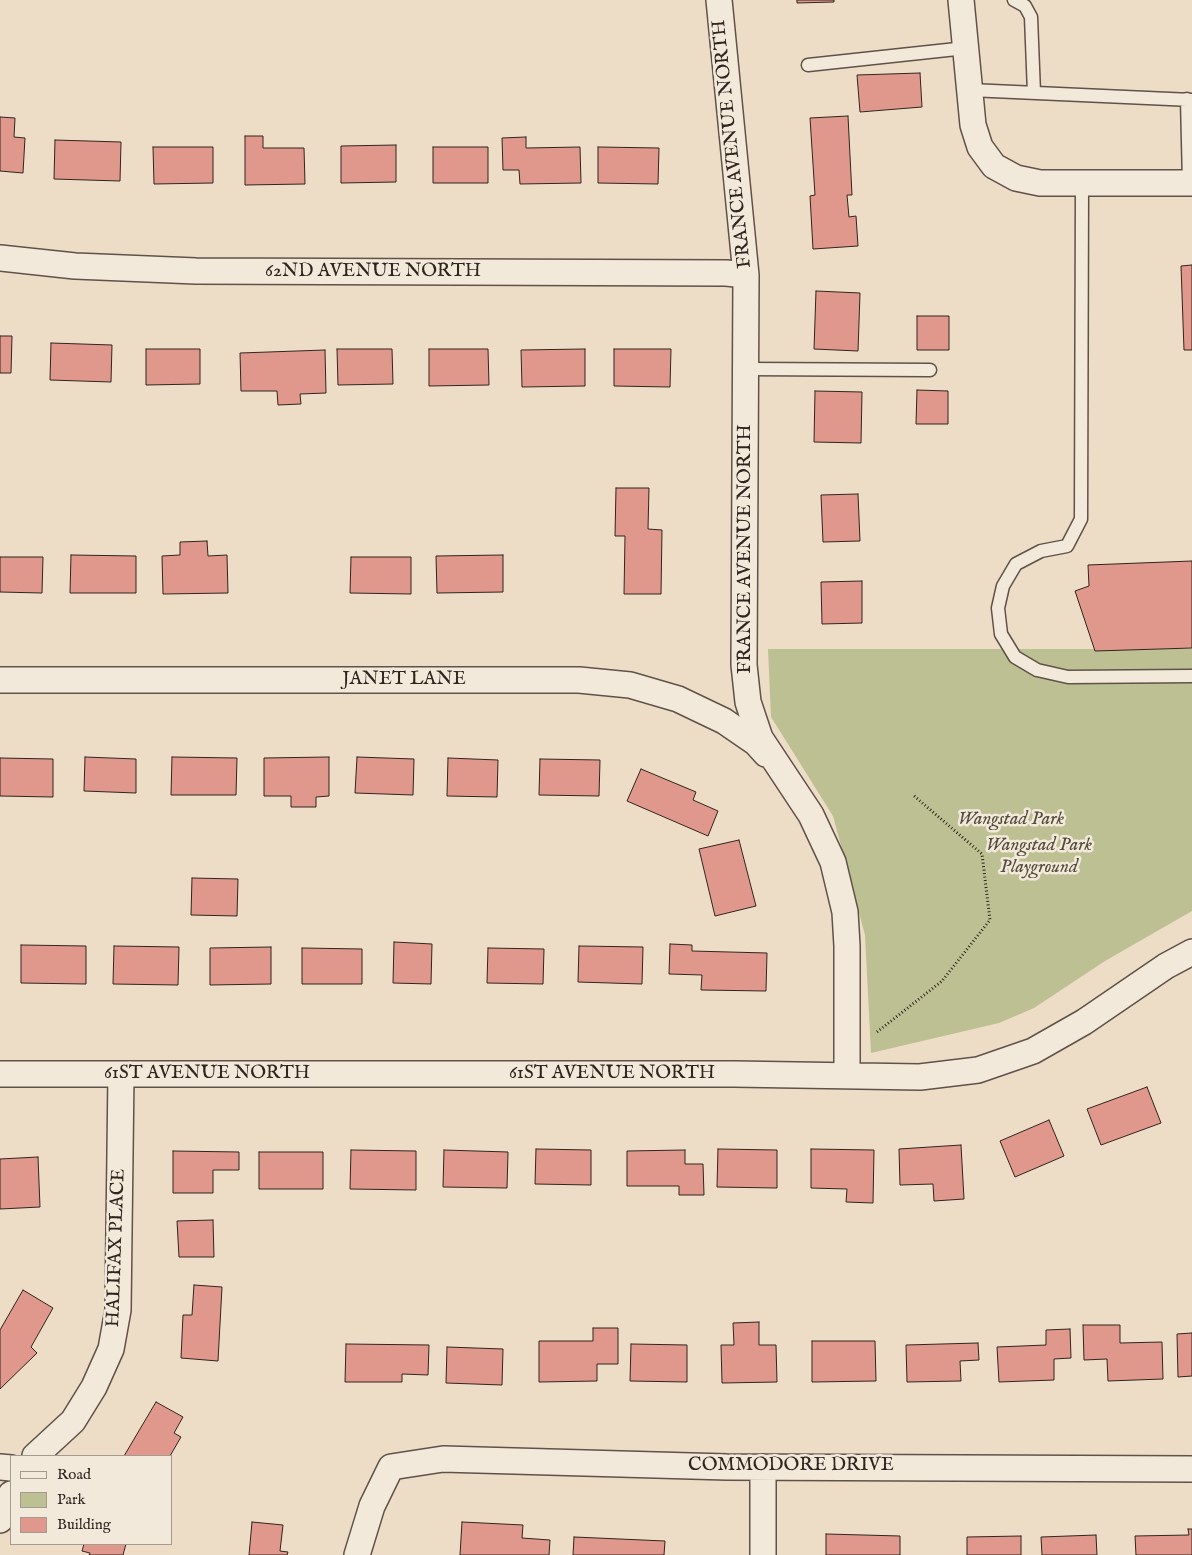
<!DOCTYPE html>
<html>
<head>
<meta charset="utf-8">
<style>
	body { margin:0 }
	#map { position:relative; width:1192px; height:1555px; overflow:hidden; background:#edddc6; font-family:"IM FELL English",serif }
	canvas { display:block }
	.legend { position:absolute; left:10px; top:1455px; width:162px; height:90px; box-sizing:border-box; background:#f3e9da; border:1px solid #a59a8f; margin:0; padding:6px 9px; list-style:none; font-size:15px; color:#30241f }
	.legend li { display:flex; align-items:center; gap:10px; height:25px }
	.legend b { width:25px; border:1px solid #a59a8f }
</style>
</head>
<body>
<div id="map">
<canvas width="1192" height="1555"></canvas>
<ul class="legend">
<li><b style="height:6px;background:#f3e9da"></b>Road</li>
<li><b style="height:14px;background:#bcc092"></b>Park</li>
<li><b style="height:14px;background:#e0988c"></b>Building</li>
</ul>
</div>
<script>
const ctx = document.querySelector('canvas').getContext('2d');
ctx.lineJoin = 'round';
function fillPath(path, color) { ctx.fillStyle = color; ctx.fill(path, 'evenodd'); }
const shape = rows => new Path2D(rows.map(r => 'M' + r).join(''));
function trace(path, color, width, dash) { ctx.strokeStyle = color; ctx.lineWidth = width; ctx.lineCap = dash ? 'butt' : 'round'; ctx.setLineDash(dash || []); ctx.stroke(path); }
function write(font, color, halo, rows, align = 'center') {
  ctx.font = font + ' "IM FELL English",serif'; ctx.lineWidth = 5; ctx.setLineDash([]); ctx.textBaseline = 'middle'; ctx.strokeStyle = halo; ctx.fillStyle = color; for (const [text, x, y, turn = 0] of rows) {
    ctx.save(); ctx.translate(x, y); ctx.rotate((+turn || 0) * Math.PI / 180); ctx.textAlign = isNaN(turn) ? turn : align; if (halo) ctx.strokeText(text, 0, 0); ctx.fillText(text, 0, 0); ctx.restore();
  }
}
const green = shape([
	[768,649,1192,649,1192,911,1105,961,1034,1008,999,1023,871,1053,865,935,833,816,771,717]
]);
const building = shape([
	[797,0,834,0,834,2,797,3,797,0],
	[920,73,922,107,860,112,857,75,920,73],
	[848,116,852,195,847,195,849,217,856,216,858,246,813,249,810,196,815,195,810,118,848,116],
	[0,117,15,118,14,137,25,138,23,173,0,171,0,117],
	[245,136,263,136,263,148,304,148,305,184,245,185,245,136],
	[526,137,526,148,580,147,581,183,520,184,519,170,503,170,502,138,526,137],
	[55,140,121,142,120,181,54,179,55,140],
	[396,145,396,182,341,183,341,146,396,145],
	[153,147,213,147,213,183,154,184,153,147],
	[433,147,488,147,488,183,433,183,433,147],
	[598,147,659,148,658,184,598,183,598,147],
	[1192,265,1192,350,1184,350,1181,266,1192,265],
	[816,291,860,293,858,351,814,349,816,291],
	[917,316,949,316,949,350,917,350,917,316],
	[0,336,12,336,11,373,0,373,0,336],
	[51,343,112,345,111,382,50,380,51,343],
	[146,349,200,349,200,384,146,385,146,349],
	[337,349,392,349,393,384,338,385,337,349],
	[429,349,488,349,489,385,429,386,429,349],
	[585,349,585,386,522,387,521,350,585,349],
	[614,349,671,349,670,387,614,386,614,349],
	[325,350,326,393,300,394,301,404,278,405,277,391,241,391,240,353,325,350],
	[917,390,948,391,948,424,916,424,917,390],
	[815,391,862,392,861,443,814,442,815,391],
	[616,488,649,488,648,529,662,530,661,594,624,594,625,536,615,536,616,488],
	[858,494,860,541,823,542,821,495,858,494],
	[207,541,208,556,227,555,228,593,163,594,162,556,180,555,180,542,207,541],
	[71,555,136,556,136,593,70,593,71,555],
	[503,555,503,592,437,593,436,556,503,555],
	[0,557,43,557,42,593,0,592,0,557],
	[351,557,411,557,411,594,350,593,351,557],
	[1192,561,1192,648,1095,651,1075,591,1089,586,1088,565,1192,561],
	[862,581,862,623,822,624,821,582,862,581],
	[85,757,136,759,136,793,84,791,85,757],
	[172,757,237,758,236,795,171,795,172,757],
	[329,757,329,796,316,797,316,807,291,807,291,796,264,796,264,758,329,757],
	[357,757,414,759,413,795,355,793,357,757],
	[0,758,53,759,53,797,0,796,0,758],
	[448,758,498,760,497,797,447,796,448,758],
	[540,759,600,760,599,796,539,795,540,759],
	[641,769,696,792,693,800,718,811,708,836,627,801,641,769],
	[739,840,756,906,715,916,699,849,739,840],
	[192,878,238,879,237,916,191,915,192,878],
	[394,942,432,944,431,984,393,983,394,942],
	[670,944,692,945,692,951,767,953,766,991,701,990,702,975,669,974,670,944],
	[21,945,86,946,86,984,21,983,21,945],
	[114,946,179,947,178,985,113,984,114,946],
	[579,946,643,947,642,984,578,982,579,946],
	[271,947,271,984,210,985,210,948,271,947],
	[302,948,362,949,362,984,302,984,302,948],
	[488,948,544,949,543,984,487,983,488,948],
	[1147,1087,1161,1123,1101,1145,1087,1109,1147,1087],
	[1049,1120,1064,1156,1015,1177,1000,1141,1049,1120],
	[961,1145,964,1199,934,1201,933,1184,900,1185,899,1149,961,1145],
	[536,1149,591,1150,591,1185,535,1184,536,1149],
	[718,1149,777,1150,777,1188,717,1187,718,1149],
	[811,1149,874,1150,873,1203,846,1202,847,1189,811,1188,811,1149],
	[351,1150,416,1151,416,1190,350,1189,351,1150],
	[444,1150,508,1152,507,1188,443,1187,444,1150],
	[685,1150,685,1164,703,1164,704,1195,679,1195,679,1186,627,1186,627,1151,685,1150],
	[173,1151,239,1152,239,1170,213,1170,213,1193,173,1193,173,1151],
	[259,1152,323,1152,323,1189,259,1189,259,1152],
	[38,1157,40,1207,0,1209,0,1159,38,1157],
	[213,1220,214,1257,179,1257,177,1221,213,1220],
	[194,1285,222,1287,218,1361,181,1358,183,1315,192,1315,194,1285],
	[23,1290,53,1308,31,1347,37,1353,0,1389,0,1330,23,1290],
	[759,1322,759,1345,776,1345,777,1382,722,1383,721,1345,734,1345,733,1323,759,1322],
	[1083,1325,1120,1325,1120,1343,1162,1342,1163,1379,1108,1381,1107,1359,1084,1360,1083,1325],
	[593,1328,618,1328,618,1364,597,1364,597,1381,539,1382,539,1341,593,1341,593,1328],
	[1070,1329,1071,1358,1054,1359,1054,1380,999,1382,997,1347,1046,1345,1046,1330,1070,1329],
	[1192,1333,1192,1376,1178,1377,1177,1334,1192,1333],
	[812,1341,875,1341,876,1381,812,1382,812,1341],
	[978,1343,979,1360,960,1361,961,1381,907,1382,906,1345,978,1343],
	[346,1344,429,1345,428,1375,402,1374,402,1382,345,1382,346,1344],
	[631,1344,687,1345,687,1382,630,1381,631,1344],
	[447,1347,503,1349,502,1385,446,1383,447,1347],
	[156,1402,183,1417,174,1433,181,1437,170,1456,124,1456,156,1402],
	[252,1522,283,1525,280,1551,288,1552,287,1555,249,1555,252,1522],
	[462,1522,523,1525,522,1538,550,1540,549,1555,460,1555,462,1522],
	[1188,1529,1192,1529,1192,1555,1136,1555,1135,1536,1189,1535,1188,1529],
	[826,1534,900,1536,900,1555,826,1555,826,1534],
	[1096,1535,1097,1555,1042,1555,1041,1537,1096,1535],
	[1021,1536,1021,1555,967,1555,967,1537,1021,1536],
	[574,1537,665,1541,664,1555,573,1555,574,1537],
	[84,1544,126,1544,123,1555,89,1555,90,1553,82,1551,84,1544]
]);
const path = shape([
	[877,1032,942,981,990,920,982,854,913,795]
]);
const service = shape([
	[1014,0,1025,6,1031,17,1034,93],
	[808,65,966,48],
	[970,90,1192,100],
	[1187,99,1189,183],
	[1082,183,1081,519,1067,546,1041,551,1016,564,1003,586,998,608,1001,634,1015,657,1037,670,1068,677,1192,676],
	[746,369,930,370]
]);
const minor = shape([
	[719,0,746,275,744,665,748,702,760,738,811,815,833,862,845,912,847,946,847,1075],
	[961,0,973,125,980,147,994,166,1016,178,1040,183,1192,183],
	[0,258,75,266,196,271,726,273,746,275],
	[0,680,579,680,630,685,678,699,724,721,756,743,766,754],
	[0,1074,734,1074,920,1077,978,1070,1033,1051,1084,1022,1166,966,1192,952],
	[35,1456,73,1421,94,1387,111,1349,118,1310,121,1074],
	[0,1467,11,1468],
	[763,1467,763,1555],
	[0,1520,11,1494],
	[357,1555,372,1506,391,1467,443,1459,727,1467,1192,1469]
]);
const streetNames = [
	["FRANCE AVENUE NORTH",733,144,-96],
	["62ND AVENUE NORTH",373,272],
	["FRANCE AVENUE NORTH",746,549,-90],
	["JANET LANE",404,680],
	["61ST AVENUE NORTH",207,1074],
	["61ST AVENUE NORTH",612,1074],
	["HALIFAX PLACE",117,1248,-88],
	["COMMODORE DRIVE",791,1466]
];
const parkNames = [
	["Wangstad Park",1011,820],
	["Wangstad Park",1039,846],
	["Playground",1039,868]
];
fillPath(green, '#bcc092');
fillPath(building, '#e0988c');
trace(building, '#30241f', 1);
trace(service, '#5f5249', 15);
trace(minor, '#5f5249', 28);
trace(path, '#30241f', 3, [1, 2.5]);
trace(service, '#f3e9da', 12);
trace(minor, '#f3e9da', 25);
write('19px', '#30241f', '#f3e9da', streetNames);
write('italic 19px', '#534b3c', '#f3e9da', parkNames);
</script>
</body>
</html>
